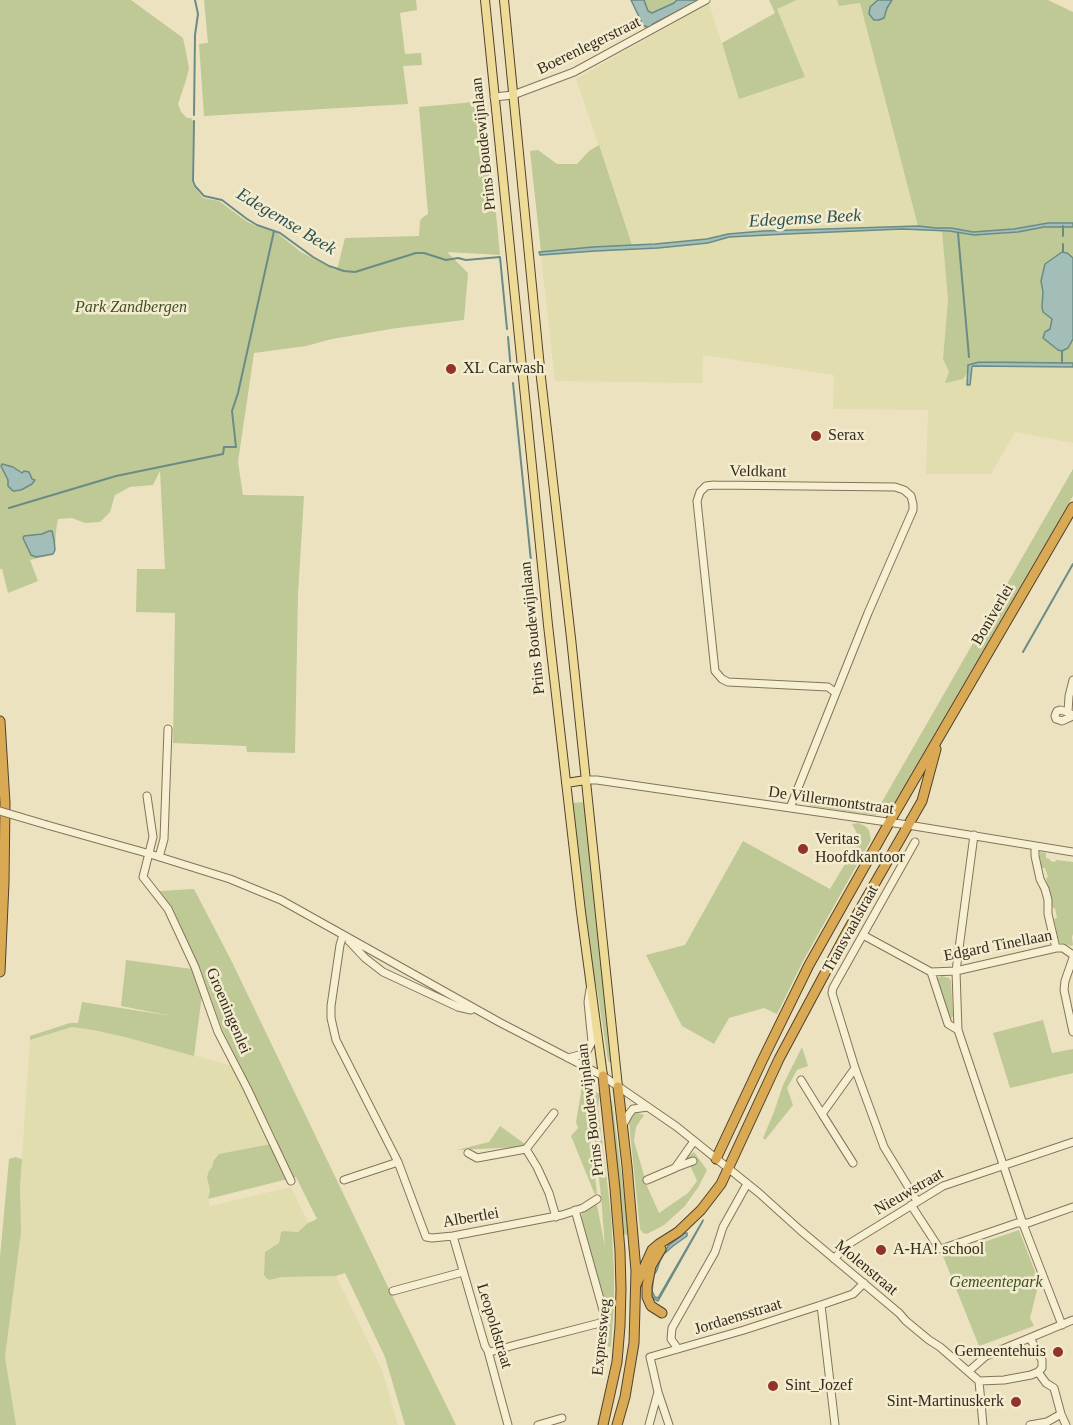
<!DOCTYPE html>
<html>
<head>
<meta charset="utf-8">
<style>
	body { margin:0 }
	canvas { display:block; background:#ece2c0 }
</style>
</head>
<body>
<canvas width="1073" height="1425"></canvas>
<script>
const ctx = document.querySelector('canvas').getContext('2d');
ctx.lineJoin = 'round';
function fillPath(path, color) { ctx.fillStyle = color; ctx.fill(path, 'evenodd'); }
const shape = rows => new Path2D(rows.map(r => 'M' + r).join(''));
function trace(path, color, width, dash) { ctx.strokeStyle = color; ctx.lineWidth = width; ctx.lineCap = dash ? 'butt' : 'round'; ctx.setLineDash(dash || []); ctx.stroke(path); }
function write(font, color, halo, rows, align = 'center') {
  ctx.font = font + ' Georgia,serif'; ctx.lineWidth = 5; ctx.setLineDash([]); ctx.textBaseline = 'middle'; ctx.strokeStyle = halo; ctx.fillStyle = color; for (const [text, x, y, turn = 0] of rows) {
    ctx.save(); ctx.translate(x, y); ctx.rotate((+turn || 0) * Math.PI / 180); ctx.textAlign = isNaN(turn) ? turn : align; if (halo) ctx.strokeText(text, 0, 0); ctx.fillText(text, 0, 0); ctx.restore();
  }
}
const farmland = shape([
	[797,0,837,0,839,6,860,3,918,226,855,229,833,228,735,233,720,235,707,239,632,245,576,79,709,3,739,98,805,77,777,9],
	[897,229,942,231,948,300,943,359,949,372,963,379,967,373,967,384,973,366,1073,367,1073,443,1015,432,991,474,926,474,928,410,833,409,834,375,703,355,702,383,555,381,541,255,693,245,708,243,724,238,762,235],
	[72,1027,93,1030,125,1037,233,1066,271,1144,214,1160,212,1167,209,1171,210,1190,208,1199,210,1206,291,1187,308,1223,298,1232,284,1231,279,1237,279,1243,265,1252,264,1275,266,1278,269,1280,282,1277,336,1276,382,1370,398,1425,16,1425,5,1357,21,1232,20,1187,30,1040]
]);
const green = shape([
	[0,0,131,0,183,38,187,57,189,69,186,80,178,104,181,112,187,118,191,118,193,121,192,182,194,187,203,198,219,201,246,221,256,226,277,233,301,252,335,270,338,266,345,238,419,236,420,221,422,218,428,214,419,107,485,101,500,255,447,252,468,273,464,320,397,328,332,339,306,346,254,353,238,462,243,495,304,496,298,594,295,753,247,752,246,746,173,743,175,613,136,612,137,569,165,569,160,471,153,485,130,487,115,495,110,512,100,522,85,523,72,518,58,519,56,531,55,551,52,555,30,560,38,581,8,593,2,569,0,569],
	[204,0,416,0,417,10,400,13,405,54,421,53,422,65,403,66,408,104,204,116,199,44,208,43],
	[635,0,706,0,646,33],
	[769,0,797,0,777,9,805,77,739,99,722,43,775,13],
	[837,0,1048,0,1073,12,1073,223,1039,224,1014,229,973,232,951,228,936,228,918,226,860,3,839,6],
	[599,145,632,245,541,252,530,151,538,150,557,164,577,164,589,151],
	[1044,227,1073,227,1073,363,1004,362,970,364,968,365,967,373,963,379,945,383,949,372,943,359,948,300,942,231,955,232,969,235,1003,234],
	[1073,469,1073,496,889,812,875,815,810,806,804,796,879,807],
	[585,802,596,903,611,1062,610,1063,608,1061,597,989,593,976,572,803],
	[858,823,865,826,869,830,871,840,803,961,777,1014,764,1008,729,1018,714,1044,682,1026,646,955,685,945,743,841,830,889,860,839,852,824],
	[1040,852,1046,853,1046,858,1050,859,1050,861,1055,862,1056,860,1073,862,1073,934,1072,937,1073,945,1071,946,1059,942,1054,919,1057,918,1055,908,1053,908,1046,878,1048,877,1045,868,1042,868,1040,858],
	[194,889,232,962,390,1291,456,1425,405,1425,385,1357,345,1273,336,1276,282,1277,269,1280,266,1278,264,1275,265,1252,279,1243,281,1232,284,1231,298,1232,308,1223,317,1219,296,1177,208,1199,210,1190,207,1177,209,1171,212,1167,214,1160,219,1154,271,1144,277,1140,222,1029,200,968,173,909,160,891],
	[126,960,192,969,202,995,194,1056,125,1037,93,1030,72,1027,30,1040,30,1036,70,1023,78,1023,82,1002,172,1016,121,1006],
	[942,976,949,978,951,981,953,1016,951,1019,938,982,938,978],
	[1043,1020,1052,1053,1073,1049,1073,1073,1010,1088,993,1033],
	[802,1047,808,1066,797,1070,787,1088,793,1105,765,1140,763,1138,774,1112,783,1085],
	[583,1080,597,1193,595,1195,571,1136,578,1128,576,1122],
	[590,1089,600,1094,598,1107,611,1215,614,1272,614,1303,611,1347,606,1346,607,1314,581,1216,585,1209,597,1205,605,1247,601,1196,589,1092],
	[609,1099,612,1100,627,1216,629,1233,627,1235,624,1234,623,1232],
	[634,1112,644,1115,636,1127,634,1141,647,1186,659,1213,688,1193,697,1181,690,1165,695,1162,692,1157,685,1161,686,1157,694,1152,707,1170,699,1186,685,1206,664,1225,647,1234,643,1233,640,1229,629,1122,630,1117],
	[500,1126,525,1144,522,1147,457,1150,489,1142],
	[15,1157,22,1159,20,1187,21,1232,5,1357,16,1425,0,1425,0,1257,9,1159],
	[1019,1230,1039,1282,1030,1318,1034,1326,979,1346,943,1256]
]);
const water = shape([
	[631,0,644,0,648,11,652,13,674,3,677,0,699,0,653,24,649,28,643,25,631,0],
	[878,0,892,0,887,8,884,18,879,20,874,20,869,14,870,7,878,0],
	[1048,223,1073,223,1073,227,1044,227,1018,232,974,235,949,231,902,229,787,234,729,237,708,243,658,248,595,251,541,255,540,255,539,252,593,247,655,244,707,239,728,234,763,231,918,226,936,228,951,228,973,232,1014,229,1048,223],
	[1062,252,1067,253,1073,258,1073,339,1068,348,1062,351,1058,350,1043,338,1045,332,1050,329,1052,319,1043,312,1042,307,1043,292,1041,281,1045,264,1062,252],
	[979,362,1073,363,1073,367,973,366,972,367,970,385,967,385,968,365,979,362],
	[2,464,13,467,22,473,24,471,29,472,32,479,35,480,32,484,21,490,13,491,8,486,8,480,1,466,2,464],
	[49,531,52,531,54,540,55,550,53,554,36,557,31,555,23,538,24,536,42,534,49,531],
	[703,1220,703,1221,658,1301,656,1300,652,1297,650,1291,653,1271,663,1254,669,1245,685,1233,687,1233,687,1236,673,1246,664,1254,660,1261,657,1270,654,1275,652,1291,655,1297,658,1298,703,1220]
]);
const stream = shape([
	[194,115,195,35,198,14,195,0],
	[194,121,193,181,195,186,204,196,222,200,247,219,257,225,280,233,313,257,329,266,344,271,355,272,416,253,424,253,446,260,458,258,466,260,500,257,507,329],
	[958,233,969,357],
	[1063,236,1063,226],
	[1063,252,1063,244],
	[508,337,511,371],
	[1062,363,1062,351],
	[513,383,533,581],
	[9,508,116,476,223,454,224,447,236,447,232,411,238,393,274,231],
	[1023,652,1073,564]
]);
const minor = shape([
	[494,97,513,95,574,72,706,0],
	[714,485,895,487,904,490,911,496,913,504,913,510,868,613,836,693,828,687,728,682,722,679,715,671,697,501,700,492,706,486,714,485],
	[1068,712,1060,710,1057,711,1055,716,1056,719,1062,721,1073,716],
	[1071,714,1068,712,1069,696,1073,680],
	[586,780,597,780,908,825,1073,852],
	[147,796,153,837,143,877,168,909,195,967,218,1032,247,1088,291,1181],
	[790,808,836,693],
	[47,825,150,854,230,879,281,900,499,1022,603,1076,677,1127,759,1193,800,1230,899,1313,906,1321,929,1340,940,1347,979,1381,1004,1380,1031,1375,1038,1372,1042,1368,1042,1360,1030,1338],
	[974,835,956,971,958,1030,1023,1224,1062,1325],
	[915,842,833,988,832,993,855,1068,884,1147,917,1201],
	[1035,846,1035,856,1040,879,1045,889,1048,900,1048,914,1056,948],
	[159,857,164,839,168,729],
	[343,935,340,945,331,1006,331,1018,336,1040,398,1162,426,1237,432,1238,453,1236,562,1215,583,1208,597,1199],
	[863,935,931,972,956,971,1056,948,1063,948,1073,955],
	[349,941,365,958,383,972,458,1007,471,1010],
	[1073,958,1065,981,1064,990,1073,1032],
	[931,972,948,1024,958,1030],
	[568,1058,583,1054,587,1051,592,1042,588,1002,590,989],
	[801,1080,822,1114],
	[623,1125,629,1114,633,1109,648,1107],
	[526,1149,537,1167,549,1193,556,1217],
	[468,1153,477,1158,526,1149,554,1113],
	[853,1163,822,1114,855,1068],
	[677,1167,693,1161],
	[344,1180,398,1162],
	[647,1180,675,1168,694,1141],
	[911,1205,939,1248,941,1249,1017,1223,1028,1223,1073,1207],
	[453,1236,485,1346,488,1351,508,1425],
	[834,1259,847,1245,943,1186,1073,1142],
	[393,1291,463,1272],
	[821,1305,835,1425],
	[678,1349,671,1339,672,1328,715,1252,723,1227,747,1184],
	[488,1351,490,1352,515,1345,600,1323,603,1321,605,1317,575,1210],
	[969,1371,986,1356,1073,1320],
	[1038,1372,1046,1383,1054,1388,1061,1414,1066,1425],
	[979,1381,983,1425],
	[538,1425,562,1418],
	[649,1425,658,1392],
	[669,1425,658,1392,650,1357,744,1330,821,1305,853,1294,864,1283],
	[1030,1425,1047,1422,1061,1414]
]);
const major = shape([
	[485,0,548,625,581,912,603,1076],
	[504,0,541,378,571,638,618,1087],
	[566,783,586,780]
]);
const highway = shape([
	[0,721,5,803,4,883,0,972],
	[603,1076,615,1189,620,1251,621,1289,620,1326,617,1362,603,1425],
	[716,1159,762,1061,809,965,889,823,1073,507],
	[661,1249,651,1266,647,1286,647,1297,651,1306,662,1313],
	[636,1285,652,1250,659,1244,678,1232,701,1210,721,1184,779,1059,847,932,922,801,936,749],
	[617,1425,625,1397,634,1343,636,1271,627,1166,618,1087]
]);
const minorBridge = shape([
	[0,811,47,825]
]);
const markers = [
	[451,369,6,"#90342b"],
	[816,436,6,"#90342b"],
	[803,849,6,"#90342b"],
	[881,1250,6,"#90342b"],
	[1058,1352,6,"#90342b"],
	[773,1386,6,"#90342b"],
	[1016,1402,6,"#90342b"]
];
const streetNames = [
	["Boerenlegerstraat",589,46,-26],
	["Prins Boudewijnlaan",484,144,-96],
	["Veldkant",758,472,1],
	["Boniverlei",993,615,-60],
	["Prins Boudewijnlaan",533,628,-96],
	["De Villermontstraat",831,801,8],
	["Transvaalstraat",851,929,-61],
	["Edgard Tinellaan",998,946,-11],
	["Groeningenlei",228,1011,67],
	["Prins Boudewijnlaan",591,1110,-97],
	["Nieuwstraat",909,1192,-30],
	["Albertlei",471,1218,-10],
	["Molenstraat",866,1268,40],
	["Jordaensstraat",738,1317,-17],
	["Leopoldstraat",494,1326,73],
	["Expressweg",602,1337,-84]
];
const parkNames = [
	["Park Zandbergen",131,308],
	["Gemeentepark",996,1283]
];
const poiNames = [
	["XL Carwash",463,369],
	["Serax",828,436],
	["Veritas",815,840],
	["Hoofdkantoor",815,858],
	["A-HA! school",893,1250],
	["Gemeentehuis",1046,1352,"right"],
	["Sint_Jozef",785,1386],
	["Sint-Martinuskerk",1004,1402,"right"]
];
const waterNames = [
	["Edegemse Beek",805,219,-3],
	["Edegemse Beek",286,222,31]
];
fillPath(farmland, '#e1ddae');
fillPath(green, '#bec995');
fillPath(water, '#a3beb8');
trace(water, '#6a8b86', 1.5);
trace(stream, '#6a8b86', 2);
trace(minor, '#847359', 9);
trace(major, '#51412d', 10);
trace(highway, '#51412d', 11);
trace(minor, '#f7efd2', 7);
trace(major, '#eedb98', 8);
trace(highway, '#d9aa53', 9);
trace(minorBridge, '#847359', 9, []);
trace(minorBridge, '#f7efd2', 7);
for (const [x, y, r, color] of markers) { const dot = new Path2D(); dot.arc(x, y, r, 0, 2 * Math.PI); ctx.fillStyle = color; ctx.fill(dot); trace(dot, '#f3eccf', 2); }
write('16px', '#342a1d', '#f3eccf', streetNames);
write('italic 16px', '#404f24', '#f3eccf', parkNames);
write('16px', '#342a1d', '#f3eccf', poiNames, 'left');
write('italic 18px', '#2c5253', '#f3eccf', waterNames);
</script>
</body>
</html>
